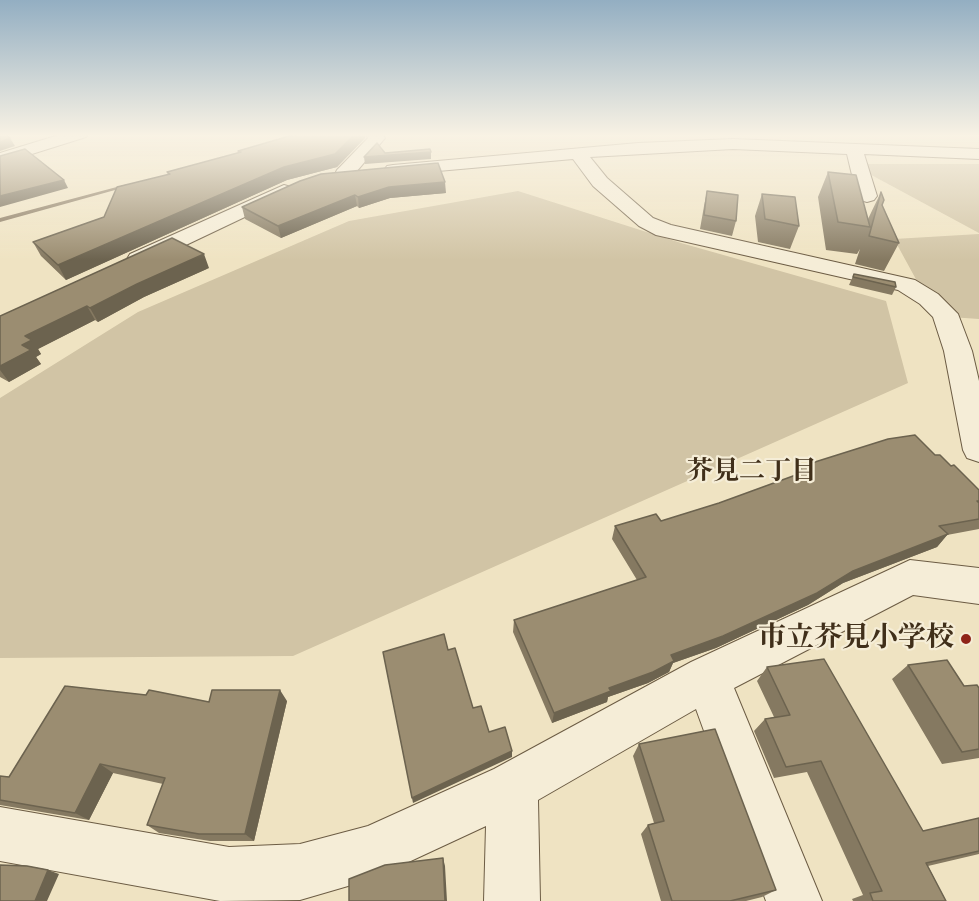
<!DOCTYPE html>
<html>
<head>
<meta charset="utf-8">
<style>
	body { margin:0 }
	canvas { display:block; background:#efe3c2 }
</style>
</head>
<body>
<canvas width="979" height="901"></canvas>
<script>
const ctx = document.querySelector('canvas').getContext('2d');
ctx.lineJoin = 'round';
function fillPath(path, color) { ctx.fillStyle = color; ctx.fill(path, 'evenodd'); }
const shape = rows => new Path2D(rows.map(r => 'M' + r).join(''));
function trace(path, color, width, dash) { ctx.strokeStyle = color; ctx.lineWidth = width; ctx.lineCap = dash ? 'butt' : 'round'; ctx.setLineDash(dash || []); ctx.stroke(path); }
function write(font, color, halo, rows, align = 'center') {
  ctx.font = font + ' Alegreya,"Noto Serif JP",serif'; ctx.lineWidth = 4.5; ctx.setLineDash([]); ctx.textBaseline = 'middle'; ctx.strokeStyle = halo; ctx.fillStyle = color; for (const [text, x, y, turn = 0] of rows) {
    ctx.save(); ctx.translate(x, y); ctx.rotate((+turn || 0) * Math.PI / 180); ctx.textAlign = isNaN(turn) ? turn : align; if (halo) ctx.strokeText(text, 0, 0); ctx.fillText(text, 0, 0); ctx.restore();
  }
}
const green = shape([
	[851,164,979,164,979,233],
	[518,191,681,243,886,301,908,383,293,656,0,658,0,398,138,312,349,221],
	[979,234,979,319,936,316,894,239]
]);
const stream = shape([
	[128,184,133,185,0,222,0,218,128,184]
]);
const minor = shape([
	[62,134,88,134,86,137,0,164,0,153,62,134],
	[365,134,383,134,385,138,351,178,337,178,335,174,337,170,368,138,365,134],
	[733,139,979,149,979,159,864,154,877,196,874,200,867,202,860,200,857,196,847,154,733,149,590,157,607,178,653,218,671,225,915,280,938,294,958,314,972,351,979,381,979,462,967,458,963,450,944,351,933,317,920,304,898,290,656,235,639,226,593,186,573,159,393,175,387,174,384,170,387,166,393,165,638,143,733,139],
	[284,185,291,187,294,191,291,195,146,264,138,266,130,264,127,259,130,254,284,185],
	[910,560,979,568,979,604,913,595,734,688,822,901,766,901,696,709,538,800,540,901,484,901,486,826,372,879,300,900,220,901,0,861,0,807,229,847,300,844,368,826,494,769,691,662,910,560]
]);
const wall = shape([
	[365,138,337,167,287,180,66,280,41,256,33,242,104,217,168,175,167,172,239,153,238,151],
	[828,172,868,219,881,192,882,205,899,243,884,271,855,264,860,249,857,254,826,250,818,197],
	[300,181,446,193,390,198,359,208,357,206,281,238,245,219,242,207],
	[707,191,736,221,732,236,700,229,704,206],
	[762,194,799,226,790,249,758,242,755,216],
	[209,268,144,297,98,322,95,320,38,349,41,354,36,357,41,364,9,382,0,377,0,316],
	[854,274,896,287,892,295,849,285],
	[935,455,951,466,979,490,979,529,947,535,937,547,843,583,808,605,716,648,673,663,669,672,648,683,608,697,607,702,552,723,513,632,514,620,637,580,612,539,615,526,661,521,719,503,794,476,799,467],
	[908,665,964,686,979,688,979,758,942,764,892,679],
	[767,667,923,831,979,818,979,854,928,866,946,901,853,901,852,899,863,895,807,772,774,778,754,731,765,719,774,717,757,681],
	[146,695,209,702,287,701,254,841,210,841,159,833,147,825,163,784,113,773,89,820,0,805,0,806,0,776,9,777],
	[639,744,776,890,762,897,746,901,661,901,641,834,648,825,654,823,633,756]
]);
const shadedWall = shape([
	[355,134,365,134,365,138,337,167,287,180,66,280,58,265],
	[10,138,15,146,0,151,0,142],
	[431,152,431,159,365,164,364,157],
	[64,180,68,188,0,207,0,196],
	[445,182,446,193,390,198,359,208,358,197,389,187],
	[355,195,357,206,281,238,278,226],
	[204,254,209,268,144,297,98,322,90,308,137,284],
	[87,306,95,320,38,349,41,354,36,357,41,364,9,382,0,370,0,366,22,345,25,336],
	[948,534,937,547,843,583,808,605,716,648,673,663,669,672,648,683,608,697,607,702,552,723,554,713,609,688,671,655,853,571],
	[280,690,287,701,254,841,245,834],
	[512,751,512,757,413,803,412,798],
	[100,764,113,773,89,820,75,813],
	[443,858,445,866,447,901,445,901],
	[48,870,59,874,47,901,35,901]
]);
const building = shape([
	[0,134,5,134,10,138,0,142,0,134],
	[304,134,355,134,335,154,284,167,58,265,33,242,104,217,117,187,170,174,167,172,241,152,238,151,286,137,304,134],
	[377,143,385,153,430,149,431,152,364,157,377,143],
	[25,149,64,180,0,196,0,156,25,149],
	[438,163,445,182,389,187,358,197,355,195,278,226,242,207,300,181,321,174,438,163],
	[828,172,856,175,870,227,838,222,828,172],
	[707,191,738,195,736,221,704,215,707,191],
	[881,192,884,200,882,205,899,243,869,236,881,192],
	[762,194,795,197,799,226,765,219,762,194],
	[172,238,204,254,137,284,90,308,87,306,25,336,32,340,22,345,31,350,0,366,0,316,172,238],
	[854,274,895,282,896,287,853,277,854,274],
	[915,435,935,455,940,455,951,466,954,465,979,490,979,501,977,501,979,503,979,519,939,526,948,534,853,571,817,593,723,636,671,655,674,661,653,672,609,688,611,691,554,713,514,620,646,577,615,526,656,514,661,521,719,503,804,472,799,467,888,439,915,435],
	[444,634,448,650,455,648,473,708,481,706,489,732,505,727,512,751,412,798,383,652,444,634],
	[824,659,923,831,979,818,979,851,926,863,946,901,873,901,870,893,882,891,821,761,786,767,765,719,790,715,767,667,824,659],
	[947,660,964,686,977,685,979,688,979,749,962,752,908,665,947,660],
	[65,686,146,695,149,690,209,702,212,690,280,690,245,834,199,834,147,825,165,778,100,764,75,813,0,800,0,776,9,777,65,686],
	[715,729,776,890,730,901,672,901,648,825,664,821,639,744,715,729],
	[443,858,445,901,349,901,349,879,385,865,443,858],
	[0,865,27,866,48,870,35,901,0,901,0,865]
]);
const markers = [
	[966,639,6,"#8f2418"]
];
const neighbourhoodNames = [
	["芥見二丁目",752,473]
];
const nearPoinames = [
	["市立芥見小学校",954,639]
];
fillPath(green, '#d1c4a5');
fillPath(stream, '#86765d');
trace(minor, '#6c5c44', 2);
fillPath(minor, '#f5edd7');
fillPath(wall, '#857961');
fillPath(shadedWall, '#6c634f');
fillPath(building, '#9b8d71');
trace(building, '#6c634f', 1.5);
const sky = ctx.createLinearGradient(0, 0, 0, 260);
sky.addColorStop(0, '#93aec2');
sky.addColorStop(0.52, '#f8f2e4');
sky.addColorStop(1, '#f8f2e400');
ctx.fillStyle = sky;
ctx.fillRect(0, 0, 979, 260);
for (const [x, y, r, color] of markers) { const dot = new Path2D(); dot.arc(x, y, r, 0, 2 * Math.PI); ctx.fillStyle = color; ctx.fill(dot); trace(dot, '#f5edd7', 2); }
write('bold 26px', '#402f1a', '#f5edd7', neighbourhoodNames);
write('bold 28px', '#402f1a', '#f5edd7', nearPoinames, 'right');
</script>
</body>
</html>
